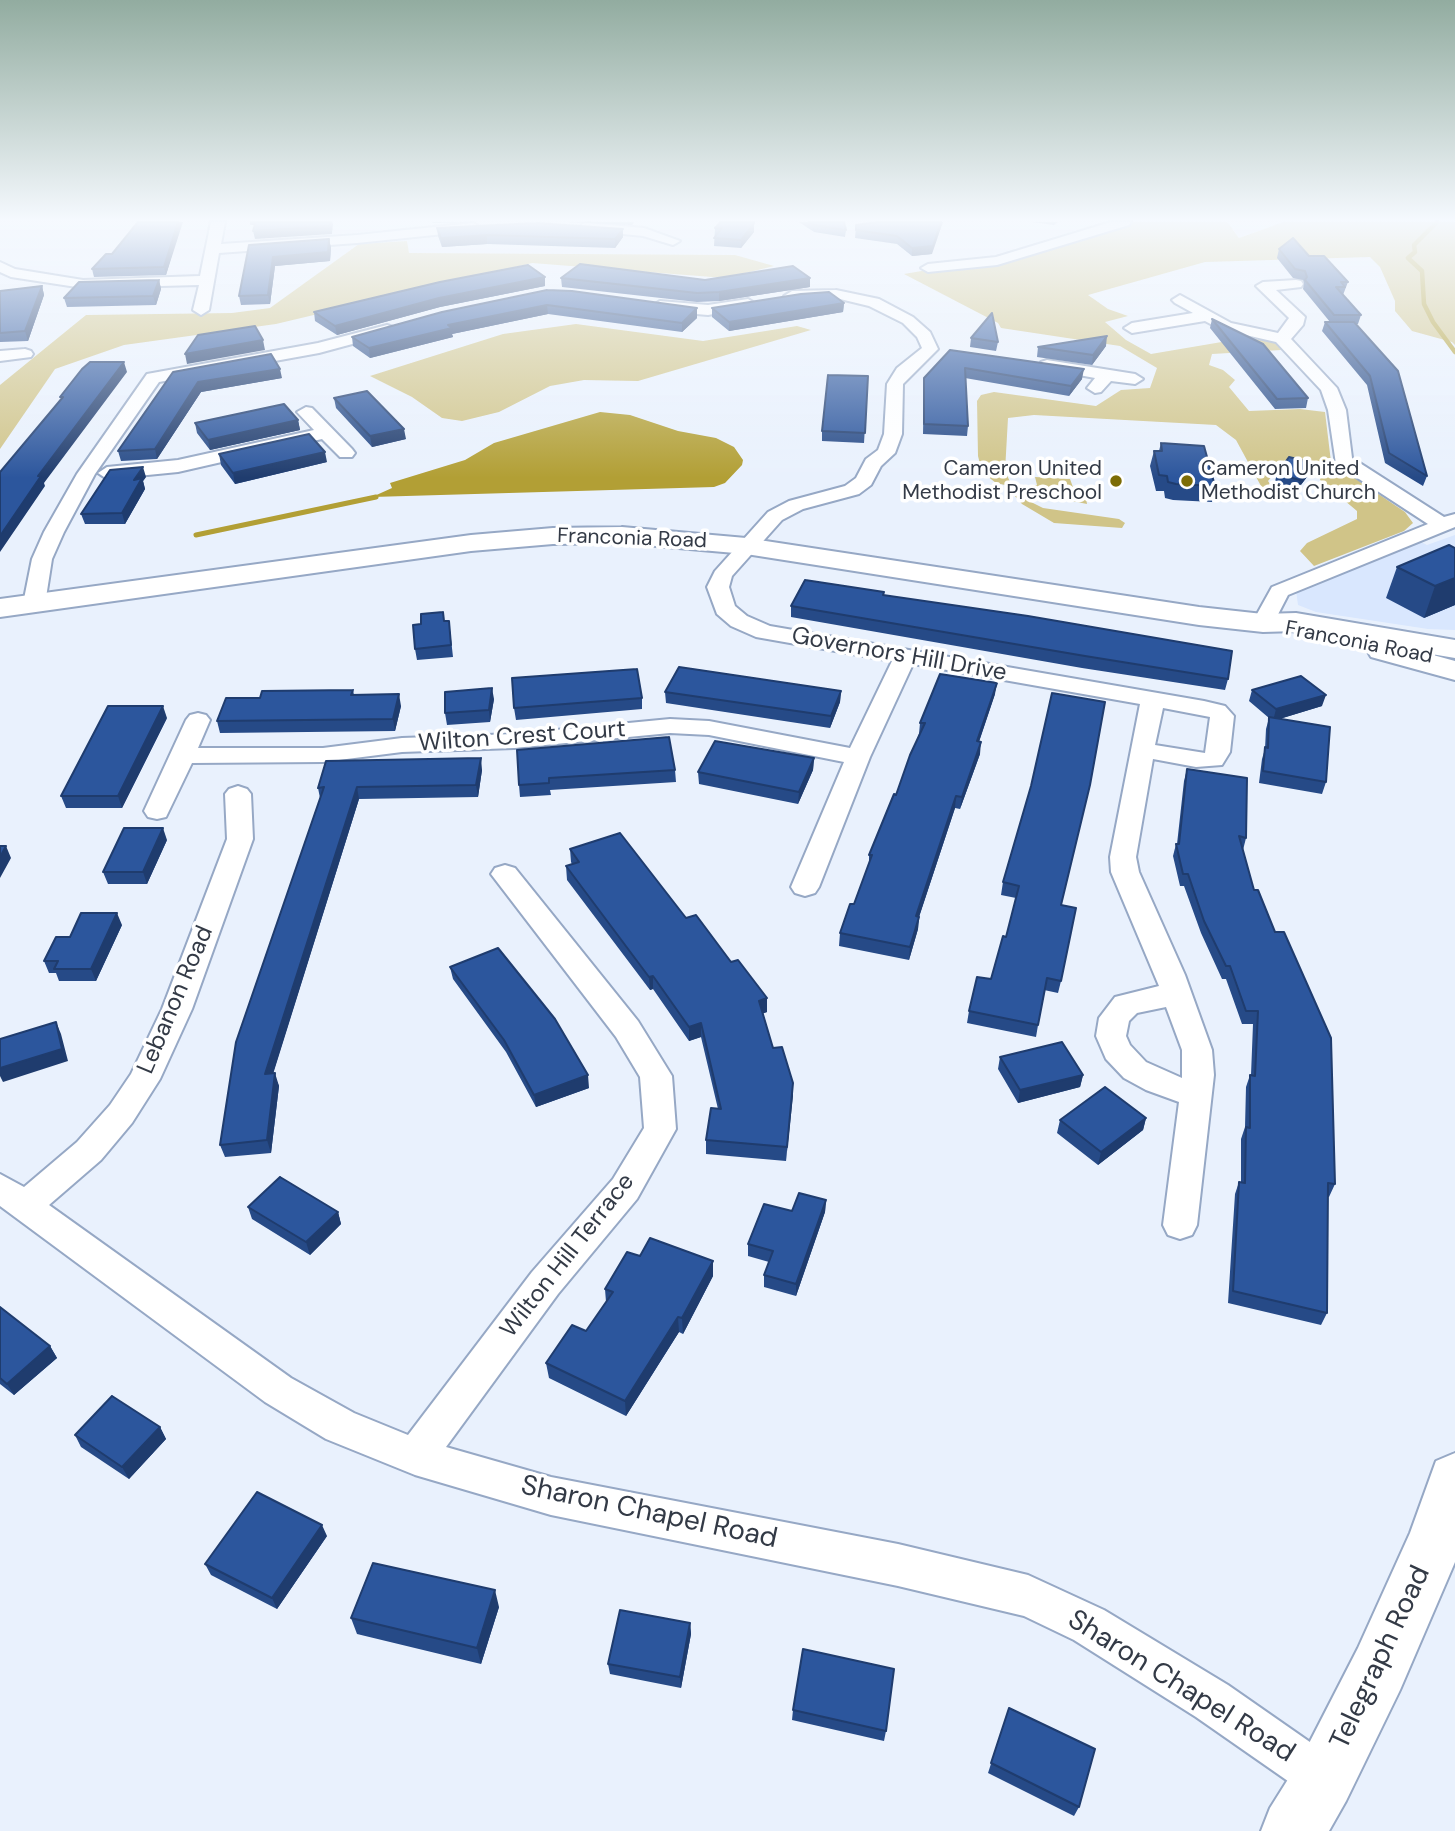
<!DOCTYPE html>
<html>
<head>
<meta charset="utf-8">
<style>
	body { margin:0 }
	canvas { display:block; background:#e9f1fd }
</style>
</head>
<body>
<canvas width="1455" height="1831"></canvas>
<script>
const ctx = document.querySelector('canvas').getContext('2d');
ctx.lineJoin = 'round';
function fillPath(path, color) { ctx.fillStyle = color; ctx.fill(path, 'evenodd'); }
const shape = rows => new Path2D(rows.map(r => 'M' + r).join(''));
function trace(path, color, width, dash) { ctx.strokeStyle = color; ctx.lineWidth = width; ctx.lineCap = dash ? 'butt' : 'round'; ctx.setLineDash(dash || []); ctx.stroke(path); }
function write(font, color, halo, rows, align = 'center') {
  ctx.font = font + ' "DM Sans",sans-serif'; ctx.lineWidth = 7; ctx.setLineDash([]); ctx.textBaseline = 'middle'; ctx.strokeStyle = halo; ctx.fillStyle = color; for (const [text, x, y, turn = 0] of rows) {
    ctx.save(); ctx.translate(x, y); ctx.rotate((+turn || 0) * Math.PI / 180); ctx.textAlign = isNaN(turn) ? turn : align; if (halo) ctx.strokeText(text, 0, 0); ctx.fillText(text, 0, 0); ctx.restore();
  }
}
const built = shape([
	[1455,535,1455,630,1428,629,1316,612,1298,605,1296,590,1419,541,1427,545]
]);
const green = shape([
	[1134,222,1227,222,1239,238,1284,222,1455,222,1455,345,1452,342,1412,331,1395,311,1395,301,1380,267,1370,257,1205,262,1088,295,1108,309,1128,316,1105,322,1126,340,1151,354,1251,337,1275,342,1281,350,1212,354,1209,365,1223,370,1235,380,1229,387,1249,411,1300,409,1325,412,1331,462,1405,512,1413,523,1404,531,1314,566,1300,551,1307,543,1357,519,1357,511,1320,480,1322,472,1283,463,1268,481,1277,494,1267,497,1236,440,1216,425,1034,415,1008,418,1005,471,1012,486,1025,499,1043,508,1119,519,1125,523,1122,528,1054,523,1022,504,1005,485,996,483,982,472,978,456,977,401,981,395,994,392,1096,406,1121,390,1150,388,1157,368,1120,346,1001,328,998,323,904,274,945,267,1005,264],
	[407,241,409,253,735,255,774,266,725,278,532,263,276,324,124,345,55,369,0,449,0,385,86,315,232,313,270,308,359,244],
	[576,324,703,341,797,326,811,330,638,381,584,380,550,386,499,412,462,421,442,418,412,397,370,376,503,334],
	[1035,477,1070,479,1074,490,1085,491,1087,504,1042,495,1032,485,1037,485]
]);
const water = shape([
	[600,412,630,415,678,431,716,438,734,447,743,460,742,465,725,483,714,487,372,497,392,488,390,483,465,460,494,443]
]);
const streamFar1 = shape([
	[1437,222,1414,245,1415,252,1408,258,1422,271,1424,304,1433,322,1455,352]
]);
const stream = shape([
	[196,535,376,497]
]);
const minor = shape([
	[211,222,225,222,221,244,357,235,473,223,480,227,473,231,357,243,219,253,209,310,201,315,193,310,199,285,83,288,11,277,0,272,0,262,15,269,83,280,200,276,211,222],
	[1111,222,1131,222,1129,225,997,265,928,272,921,268,928,264,996,257,1111,222],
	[587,223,644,228,680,241,673,245,643,236,582,230,582,224,587,223],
	[1296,280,1301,281,1303,284,1301,287,1276,290,1305,317,1303,325,1291,339,1337,388,1346,410,1352,458,1444,517,1455,514,1455,527,1288,595,1271,628,1263,630,1255,628,1252,623,1272,587,1428,524,1336,464,1328,410,1321,390,1276,342,1220,329,1205,321,1132,333,1124,328,1132,323,1193,313,1175,303,1172,300,1180,295,1231,323,1278,333,1289,318,1256,286,1263,282,1296,280],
	[836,290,879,299,913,317,930,332,938,349,903,384,902,434,895,453,881,466,871,485,859,494,803,509,782,520,732,576,729,587,735,606,747,616,770,626,1204,701,1225,706,1234,716,1230,752,1222,765,1196,767,1153,759,1136,857,1139,872,1185,975,1212,1050,1214,1075,1197,1225,1192,1235,1180,1239,1168,1235,1163,1225,1179,1102,1146,1090,1124,1078,1106,1059,1096,1036,1099,1018,1115,997,1159,986,1111,872,1110,857,1140,704,913,664,870,757,819,887,815,893,805,896,795,893,791,887,844,762,709,735,670,733,514,748,402,752,323,762,192,763,166,817,157,819,148,817,144,811,186,720,190,715,198,713,206,715,210,720,198,748,323,748,402,738,514,734,670,719,709,721,850,748,892,661,756,637,731,626,717,614,707,587,715,571,768,512,789,501,845,486,856,478,866,459,878,450,884,434,887,384,897,368,922,348,917,337,903,323,869,306,836,298,792,301,784,296,792,291,836,290],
	[1163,708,1210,717,1205,753,1155,745,1163,708],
	[1166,1007,1182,1050,1182,1078,1146,1062,1130,1045,1126,1036,1129,1021,1137,1013,1166,1007],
	[748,299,756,304,753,307,708,315,660,311,652,306,660,301,708,305,748,299],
	[387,325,393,327,395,330,393,333,319,353,159,382,95,474,64,532,52,559,45,604,42,609,34,610,26,609,23,604,32,559,44,532,77,474,147,374,318,343,387,325],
	[25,349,31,351,33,354,31,357,0,361,0,351,25,349],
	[1047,360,1135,374,1143,379,1135,384,1111,381,1101,392,1095,393,1087,388,1095,378,1041,368,1039,365,1041,362,1047,360],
	[306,407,312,408,352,449,355,453,352,457,340,457,322,439,178,472,107,479,98,473,107,467,178,460,314,430,297,412,306,407],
	[238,786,247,789,251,794,253,839,192,1009,160,1079,132,1123,101,1160,49,1205,291,1378,354,1413,408,1435,532,1272,613,1179,644,1128,640,1077,616,1037,491,874,495,868,505,865,515,868,638,1021,667,1068,672,1076,676,1129,637,1199,558,1294,446,1447,551,1477,898,1544,1028,1575,1104,1610,1228,1685,1340,1763,1347,1779,1340,1795,1324,1802,1308,1795,1196,1717,1074,1640,1024,1616,898,1586,551,1515,415,1475,326,1439,265,1402,0,1206,0,1174,24,1187,77,1142,110,1105,131,1074,162,1009,227,839,225,794,229,789,238,786]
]);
const secondary = shape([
	[622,527,746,538,1199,607,1263,614,1296,613,1455,640,1455,658,1296,631,1263,632,1199,625,746,554,622,543,553,544,471,551,0,617,0,599,471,535,553,528,622,527]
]);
const primary = shape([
	[1382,641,1455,661,1455,680,1371,657,1367,650,1371,643,1382,641],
	[1455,1453,1455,1562,1400,1690,1346,1801,1329,1831,1261,1831,1270,1808,1302,1757,1358,1648,1410,1533,1436,1461,1455,1453]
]);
const wall = shape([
	[432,222,475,222,433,223],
	[568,222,634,222,632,225],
	[799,222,844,222,846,230,845,237,814,232],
	[877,222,932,254,912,256,897,244,855,238,856,225],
	[1033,222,1058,222,1054,225],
	[437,228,623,229,623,237,615,248,487,244,442,247,438,236],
	[715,228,754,232,741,248,714,246],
	[179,231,166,275,94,277,92,269,112,254],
	[329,239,331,248,330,261,275,266,270,304,241,305,239,296,249,245],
	[1279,249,1309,256,1348,282,1343,295,1361,315,1358,324,1356,324,1427,476,1423,486,1385,463,1367,385,1322,331,1325,322,1330,322,1303,289,1304,283,1303,280,1293,278,1277,258],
	[545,277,545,286,440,307,337,335,315,321,314,312],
	[561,278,705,280,810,278,810,287,719,301,697,302,562,287],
	[159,280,161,289,156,305,67,307,64,298],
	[42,286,44,295,28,341,0,342,0,291],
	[547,290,697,318,682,332,548,314,452,334,453,337,370,358,353,346,352,337],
	[844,303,843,312,729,331,712,317,712,308],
	[1212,319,1308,398,1306,408,1275,409,1210,328],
	[971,338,998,342,996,351,970,347],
	[1106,346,1092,365,1037,357,1038,347],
	[950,350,1082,379,1069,396,965,378,968,426,967,436,923,434,924,378],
	[173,372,282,378,201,392,157,459,121,461,118,451],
	[868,376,864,443,822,441,822,431],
	[334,398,406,439,372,447,336,408],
	[298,420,300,430,210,450,197,433,195,423],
	[1161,443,1215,486,1212,502,1173,500,1165,498,1164,491,1156,491,1150,466,1154,451,1159,451],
	[219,454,327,462,235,484,221,465],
	[1313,463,1310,473,1297,490,1274,485,1277,474],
	[146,477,143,481,145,489,125,524,85,524,81,514],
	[1455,548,1455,605,1424,618,1386,598,1397,567],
	[884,595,1228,679,1225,690,1082,668,791,617,791,606],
	[444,621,449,621,453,657,417,660,415,649],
	[353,690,354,695,401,706,395,731,220,733,217,721],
	[1252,690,1322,706,1279,719,1326,782,1322,794,1259,783,1262,759,1265,749,1266,729,1269,718,1249,701],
	[841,691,840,702,830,728,666,703,665,692],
	[995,694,979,742,980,754,960,809,955,808,919,917,918,929,909,960,839,946,840,933,854,904,869,863,869,855,896,795,919,734,920,723],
	[642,698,642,709,516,720,514,708],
	[494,699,490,722,447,725,445,713],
	[167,718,122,808,66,808,61,796],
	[669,737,675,770,676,782,550,790,551,795,520,797,519,785],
	[814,758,813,770,798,804,699,784,698,772],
	[1187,769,1246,838,1243,850,1335,1184,1329,1197,1328,1197,1327,1313,1321,1325,1228,1303,1235,1194,1239,1182,1241,1182,1241,1139,1245,1127,1246,1087,1250,1075,1251,1075,1253,1024,1242,1024,1226,979,1222,979,1201,933,1184,886,1180,886,1173,856,1176,844,1177,844,1184,781],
	[482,770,478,797,359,799,273,1073,279,1086,271,1153,225,1157,220,1145,320,798,318,788],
	[1031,786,1062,905,1061,981,1058,993,1044,990,1036,1037,967,1023,969,1011,991,979,1006,937,1016,898,1001,895,1003,882],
	[167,840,147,884,108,884,103,872],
	[570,849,686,918,767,998,767,1012,763,1013,773,1048,793,1083,786,1161,706,1154,706,1140,718,1109,701,1037,689,1041,653,989,650,990,567,880,566,866,572,864,571,862],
	[122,925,96,981,59,981,56,973,49,973,44,961,70,937],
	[450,967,589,1088,536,1107,506,1052,453,979],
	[1000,1057,1083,1075,1080,1087,1018,1103,998,1069],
	[1146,1118,1143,1130,1098,1165,1057,1133,1060,1120],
	[826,1200,825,1212,796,1296,764,1287,764,1275,769,1262,748,1256,748,1244,792,1211],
	[248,1207,338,1212,341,1224,310,1255,252,1219],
	[640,1256,713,1261,713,1276,683,1334,679,1332,626,1416,549,1378,546,1363,586,1331,606,1302,605,1289],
	[0,1307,50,1346,57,1358,14,1395,0,1384],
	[160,1427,166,1439,129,1479,81,1447,75,1435],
	[327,1536,277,1609,211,1575,205,1564],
	[499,1607,481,1664,357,1634,351,1618],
	[690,1623,691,1634,681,1688,610,1674,608,1664],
	[1009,1708,1079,1807,1074,1816,988,1773],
	[793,1710,886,1731,884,1741,792,1720]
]);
const shadedWall = shape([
	[178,222,183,222,166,275,164,267],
	[331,222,332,222,333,224,332,234,255,239,253,231],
	[754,222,754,232,741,248,741,240],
	[941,222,943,222,932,254,912,256,912,248],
	[623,229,623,237,615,248,615,239],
	[487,235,487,244,442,247,441,238],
	[329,239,331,248,330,261,275,266,270,304,268,295,273,257],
	[545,277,545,286,440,307,337,335,335,326,439,298],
	[810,278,810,287,719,301,719,292],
	[159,280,161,289,156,305,153,296],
	[42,286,44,295,28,341,25,331],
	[844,303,843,312,729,331,729,322],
	[547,305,548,314,452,334,453,337,370,358,369,348,448,325],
	[697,308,697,318,682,332,682,323],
	[1107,336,1106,346,1092,365,1093,355],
	[263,340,265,350,187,364,185,354],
	[124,362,127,372,44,483,45,486,0,552,0,536,38,476],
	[280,369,282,378,201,392,157,459,155,449,198,382],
	[1084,369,1082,379,1069,396,1071,386],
	[298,420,300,430,210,450,208,440],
	[404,429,406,439,372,447,370,436],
	[325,452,327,462,235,484,233,473],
	[1313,463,1310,473,1297,490,1300,480],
	[143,467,146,477,143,481,145,489,125,524,122,513,134,480],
	[1455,578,1455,605,1424,618,1435,586],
	[997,683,995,694,975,753,977,741],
	[492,688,494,699,490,722,489,710],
	[841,691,840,702,830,728,831,716],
	[399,694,401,706,395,731,393,719],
	[1326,695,1322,706,1273,721,1276,709],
	[163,706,167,718,122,808,118,796],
	[981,742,980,754,960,809,962,797],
	[481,758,482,770,478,797,476,785],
	[814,758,813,770,798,804,799,792],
	[357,787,359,799,269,1087,265,1074],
	[956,796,955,808,915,929,916,916],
	[163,828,167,840,147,884,143,872],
	[6,846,11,858,0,878,0,857],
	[117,913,122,925,96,981,91,969],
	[919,917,918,929,909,960,910,947],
	[653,976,653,989,650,990,649,977],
	[767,998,767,1012,759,1015,759,1001],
	[56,1022,61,1034,68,1061,3,1082,0,1076,0,1068],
	[701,1023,701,1037,689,1041,689,1027],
	[275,1073,279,1086,271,1153,267,1140],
	[588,1075,589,1088,536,1107,534,1095],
	[1083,1075,1080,1087,1018,1103,1020,1090],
	[793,1083,793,1096,786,1161,787,1147],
	[1146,1118,1143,1130,1098,1165,1101,1152],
	[826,1200,825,1212,796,1296,796,1284],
	[338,1212,341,1224,310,1255,306,1242],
	[713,1261,713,1276,683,1334,682,1318],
	[678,1317,679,1332,626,1416,625,1401],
	[50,1346,57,1358,14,1395,7,1384],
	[160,1427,166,1439,129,1479,122,1467],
	[322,1525,327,1536,277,1609,272,1598],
	[495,1590,499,1607,481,1664,477,1648],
	[690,1623,691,1634,681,1688,680,1677]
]);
const building = shape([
	[138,222,178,222,164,267,92,269,106,254,112,254,138,222],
	[251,222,331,222,330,226,253,231,255,224,251,224,251,222],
	[721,222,754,222,754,223,741,240,714,238,722,228,715,228,721,222],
	[809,222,844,222,846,230,814,225,809,222],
	[877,222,941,222,933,246,912,248,897,236,856,230,856,225,877,222],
	[537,223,623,229,615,239,487,235,441,238,437,228,537,223],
	[1293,238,1309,256,1324,256,1348,282,1341,282,1345,287,1336,287,1361,315,1334,315,1305,280,1307,277,1305,271,1295,269,1279,249,1293,238],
	[329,239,328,252,273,257,268,295,239,296,249,245,329,239],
	[580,264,705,280,793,266,810,278,719,292,697,293,561,278,580,264],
	[528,265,545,277,439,298,335,326,314,312,440,282,528,265],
	[159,280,153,296,64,298,79,282,159,280],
	[42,286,25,331,0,333,0,291,42,286],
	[547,290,572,291,697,308,682,323,547,305,448,325,452,328,369,348,352,337,442,312,547,290],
	[829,292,844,303,729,322,712,308,801,294,829,292],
	[992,313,998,342,971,338,992,313],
	[1212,319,1263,344,1308,398,1277,399,1212,319],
	[1325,322,1354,322,1398,371,1427,476,1389,453,1370,376,1325,322],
	[255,326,263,340,185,354,198,335,255,326],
	[1107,336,1093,355,1038,347,1107,336],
	[950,350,1084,369,1071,386,965,368,968,426,924,424,924,378,950,350],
	[271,354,280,369,198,382,155,449,118,451,173,372,271,354],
	[90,362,124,362,38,476,41,476,0,536,0,472,63,397,60,397,82,369,90,362],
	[828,375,868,376,865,433,822,431,828,375],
	[367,391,404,429,370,436,334,398,367,391],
	[284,404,298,420,208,440,195,423,284,404],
	[309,434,325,452,233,473,219,454,309,434],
	[1161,443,1204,446,1215,486,1176,484,1168,482,1167,476,1159,475,1154,451,1162,451,1161,443],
	[1289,457,1313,463,1300,480,1277,474,1289,457],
	[143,467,134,480,142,478,122,513,81,514,110,470,143,467],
	[1449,545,1455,548,1455,578,1435,586,1397,567,1449,545],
	[805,580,884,592,883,595,1028,616,1232,651,1228,679,1085,656,791,606,805,580],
	[443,612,444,621,449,621,451,645,415,649,413,625,421,624,421,614,443,612],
	[679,667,841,691,831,716,665,692,679,667],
	[637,669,642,698,514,708,512,678,637,669],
	[940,674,997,683,977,741,981,742,962,797,956,796,916,916,919,917,910,947,840,933,850,904,854,904,872,855,869,855,894,794,896,795,910,755,925,723,920,723,940,674],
	[1301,676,1326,695,1276,709,1252,690,1301,676],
	[492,688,489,710,445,713,445,692,492,688],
	[353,690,351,695,399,694,393,719,217,721,226,698,260,698,262,691,353,690],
	[1052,693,1105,702,1090,785,1061,905,1076,908,1061,981,1047,978,1038,1025,969,1011,977,977,991,979,1003,936,1006,937,1019,886,1003,882,1031,786,1052,693],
	[108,706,163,706,118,796,61,796,108,706],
	[1269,717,1330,727,1326,782,1263,771,1265,747,1268,748,1269,717],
	[669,737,675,770,549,778,549,783,519,785,517,750,669,737],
	[715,741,814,758,799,792,698,772,715,741],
	[481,758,476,785,357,787,265,1074,275,1073,267,1140,220,1145,236,1042,324,787,318,788,326,761,481,758],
	[1187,769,1247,778,1246,838,1239,836,1254,890,1258,890,1275,932,1284,932,1331,1038,1335,1184,1328,1183,1327,1313,1233,1291,1239,1182,1245,1183,1246,1127,1250,1128,1250,1075,1255,1076,1258,1011,1246,1011,1230,966,1226,966,1204,921,1188,874,1183,874,1176,844,1179,844,1187,769],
	[124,828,163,828,143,872,103,872,124,828],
	[620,833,686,918,696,915,731,962,738,960,767,998,759,1001,773,1048,782,1047,793,1083,787,1147,706,1140,711,1108,721,1109,701,1023,689,1027,653,976,649,977,566,866,579,862,570,849,620,833],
	[0,846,6,846,0,857,0,846],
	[81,913,117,913,91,969,54,969,58,961,44,961,56,937,70,937,81,913],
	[498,948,555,1019,588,1075,534,1095,504,1040,450,967,498,948],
	[56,1022,62,1049,0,1068,0,1039,56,1022],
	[1062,1042,1083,1075,1020,1090,1000,1057,1062,1042],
	[1105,1087,1146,1118,1101,1152,1060,1120,1105,1087],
	[280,1177,338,1212,306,1242,248,1207,280,1177],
	[799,1193,826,1200,796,1284,764,1275,773,1251,748,1244,764,1204,792,1211,799,1193],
	[650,1238,713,1261,682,1318,678,1317,625,1401,546,1363,572,1325,586,1331,613,1292,605,1289,627,1252,640,1256,650,1238],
	[0,1307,50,1346,7,1384,0,1378,0,1307],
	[112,1396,160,1427,122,1467,75,1435,112,1396],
	[257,1492,322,1525,272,1598,205,1564,257,1492],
	[373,1563,495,1590,477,1648,351,1618,373,1563],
	[620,1610,690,1623,680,1677,608,1664,620,1610],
	[803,1649,894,1669,886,1731,793,1710,803,1649],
	[1009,1708,1095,1749,1079,1807,991,1763,1009,1708]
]);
const markers = [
	[1116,481,7,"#7c6c06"],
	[1187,481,7,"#7c6c06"]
];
const farPoinames = [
	["Cameron United",1102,469],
	["Methodist Preschool",1102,493],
	["Cameron United",1201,469,"left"],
	["Methodist Church",1201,493,"left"]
];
const farStreetnames = [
	["Franconia Road",632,539,2],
	["Franconia Road",1359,643,11]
];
const streetNames = [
	["Governors Hill Drive",899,655,10],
	["Wilton Crest Court",522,737,-4],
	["Lebanon Road",176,1000,-67],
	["Wilton Hill Terrace",568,1256,-52]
];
const nearStreetnames = [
	["Sharon Chapel Road",649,1513,12],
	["Telegraph Road",1381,1658,-65],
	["Sharon Chapel Road",1181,1687,32]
];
fillPath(built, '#d9e7fe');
fillPath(green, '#d0c488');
fillPath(water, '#b29f35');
trace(streamFar1, '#b29f35', 4.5);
trace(stream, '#b29f35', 5);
trace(minor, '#96a8c5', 4);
trace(secondary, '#96a8c5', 4);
trace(primary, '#96a8c5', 4);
fillPath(minor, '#fff');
fillPath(secondary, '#fff');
fillPath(primary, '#fff');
fillPath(wall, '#264a87');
fillPath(shadedWall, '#1f3c6e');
fillPath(building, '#2c569d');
trace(building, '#1f3c6e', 2);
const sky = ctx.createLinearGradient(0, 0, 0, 478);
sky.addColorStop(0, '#92aca0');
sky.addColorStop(0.46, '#f5f9fe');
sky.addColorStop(1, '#f5f9fe00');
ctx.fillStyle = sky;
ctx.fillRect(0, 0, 1455, 478);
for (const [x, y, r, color] of markers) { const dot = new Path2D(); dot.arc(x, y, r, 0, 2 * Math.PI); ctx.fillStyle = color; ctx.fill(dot); trace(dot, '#fff', 2.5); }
write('21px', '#333a46', '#fff', farPoinames, 'right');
write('21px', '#333a46', '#fff', farStreetnames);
write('24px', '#333a46', '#fff', streetNames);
write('28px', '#333a46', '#fff', nearStreetnames);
</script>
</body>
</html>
